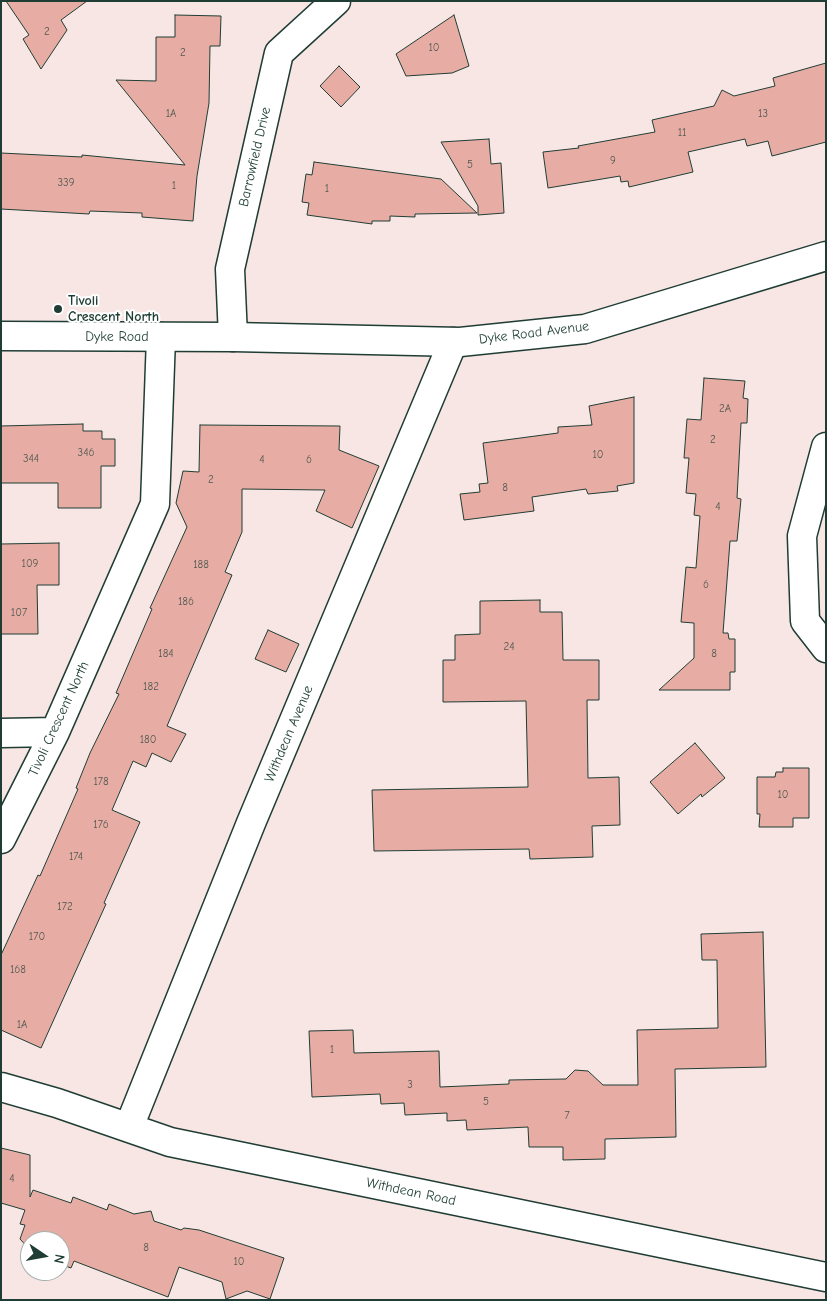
<!DOCTYPE html>
<html>
<head>
<meta charset="utf-8">
<style>
	body { margin:0 }
	#map { position:relative; width:827px; height:1301px; overflow:hidden; background:#f8e6e4; font-family:"Comic Neue",sans-serif }
	canvas { display:block }
	.frame { position:absolute; inset:0; border:2px solid #1f3d34; pointer-events:none }
	.north { position:absolute; left:20px; top:1231px; width:50px; height:50px; box-sizing:border-box; background:#fff; border:1px solid #a5b1ae; border-radius:50%; rotate:102deg; font-size:14px; font-weight:700; line-height:20px; text-align:center; color:#1f3d34 }
	.north::after { content:''; display:block; margin:auto; width:18px; height:22px; background:#1f3d34; clip-path:polygon(50% 0,100% 100%,50% 72%,0 100%) }
</style>
</head>
<body>
<div id="map">
<canvas width="827" height="1301"></canvas>
<div class="frame"></div>
<div class="north">N</div>
</div>
<script>
const ctx = document.querySelector('canvas').getContext('2d');
ctx.lineJoin = 'round';
function fillPath(path, color) { ctx.fillStyle = color; ctx.fill(path, 'evenodd'); }
const shape = rows => new Path2D(rows.map(r => 'M' + r).join(''));
function trace(path, color, width, dash) { ctx.strokeStyle = color; ctx.lineWidth = width; ctx.lineCap = dash ? 'butt' : 'round'; ctx.setLineDash(dash || []); ctx.stroke(path); }
function write(font, color, halo, rows, align = 'center') {
  ctx.font = font + ' "Comic Neue",sans-serif'; ctx.lineWidth = 4; ctx.setLineDash([]); ctx.textBaseline = 'middle'; ctx.strokeStyle = halo; ctx.fillStyle = color; for (const [text, x, y, turn = 0] of rows) {
    ctx.save(); ctx.translate(x, y); ctx.rotate((+turn || 0) * Math.PI / 180); ctx.textAlign = isNaN(turn) ? turn : align; if (halo) ctx.strokeText(text, 0, 0); ctx.fillText(text, 0, 0); ctx.restore();
  }
}
const building = shape([
	[6,1,87,1,61,20,67,30,41,69,23,39,29,35,6,1],
	[175,15,221,16,220,46,210,46,209,103,197,176,193,221,142,217,142,213,90,211,89,214,1,209,1,153,82,157,82,155,185,165,116,80,156,81,156,37,175,37,175,15],
	[454,15,469,66,452,73,406,76,396,54,454,15],
	[826,63,826,142,772,156,768,141,747,146,745,139,688,152,693,172,629,187,628,181,621,182,620,176,548,188,543,152,579,148,578,146,655,132,652,120,714,106,722,90,734,96,775,86,773,78,826,63],
	[339,66,360,87,341,107,320,86,339,66],
	[489,139,491,164,501,163,504,213,478,215,478,206,441,142,489,139],
	[314,162,441,179,477,213,415,214,415,217,390,216,390,221,372,221,372,224,307,215,309,203,302,202,306,174,312,175,314,162],
	[704,378,745,381,743,398,748,399,747,423,741,423,737,498,741,499,737,541,730,541,723,633,728,633,729,639,735,639,735,672,730,672,730,690,659,690,694,658,694,623,681,622,686,567,696,568,700,516,694,515,696,494,686,493,689,458,684,458,687,419,701,420,704,378],
	[634,397,634,483,617,486,618,491,588,494,586,489,532,497,534,511,464,520,460,494,480,492,479,484,488,483,483,443,558,433,558,427,592,425,589,406,634,397],
	[83,424,83,431,102,431,102,439,115,439,115,466,101,466,101,508,58,508,58,483,1,483,1,426,83,424],
	[200,425,340,426,339,450,379,466,352,528,316,511,325,490,242,489,242,532,225,572,232,575,167,726,186,734,171,762,152,753,146,767,133,761,112,810,140,822,104,903,106,904,41,1048,1,1030,1,955,38,875,40,876,78,789,76,788,90,753,119,694,116,693,152,609,150,608,187,527,176,503,183,471,199,472,200,425],
	[59,543,59,585,37,585,38,634,1,634,1,544,59,543],
	[540,600,540,612,562,612,563,660,599,660,599,700,587,700,588,778,619,777,620,825,592,826,593,857,530,859,529,849,374,851,372,790,528,787,526,701,443,702,443,660,455,660,455,635,480,634,480,601,540,600],
	[268,630,299,644,286,672,255,659,268,630],
	[695,743,725,778,702,797,701,794,678,814,650,782,695,743],
	[783,768,809,768,809,818,793,818,793,827,759,827,760,814,757,814,757,777,775,777,776,772,783,772,783,768],
	[763,932,766,1067,675,1069,676,1137,605,1139,605,1159,563,1160,563,1147,529,1147,528,1127,467,1130,466,1120,447,1121,447,1113,405,1115,404,1103,381,1104,380,1094,312,1097,309,1031,353,1030,354,1053,439,1051,440,1087,509,1084,509,1080,566,1079,575,1070,588,1071,603,1085,638,1085,637,1030,718,1028,717,960,702,960,701,934,763,932],
	[1,1148,30,1155,30,1197,33,1190,71,1203,73,1197,107,1210,109,1204,134,1214,151,1211,154,1221,181,1230,184,1228,199,1230,284,1258,270,1299,247,1291,226,1299,222,1282,179,1267,168,1297,74,1261,71,1268,60,1264,60,1241,30,1241,30,1250,20,1239,25,1225,20,1224,25,1210,1,1203,1,1148]
]);
const minor = shape([
	[233,337,230,269,279,53,336,1],
	[826,447,802,536,805,621,826,648],
	[1,733,55,732],
	[1,839,55,732,155,504,161,337],
	[1,1087,57,1103,170,1142,826,1277],
	[129,1127,251,823,453,342]
]);
const tertiary = shape([
	[1,336,233,337,460,342,585,329,826,256]
]);
const markers = [
	[58,309,5,"#1f3d34"]
];
const numberNames = [
	["2",47,32],
	["10",434,48],
	["2",183,53],
	["1A",171,114],
	["13",763,114],
	["11",682,133],
	["9",613,161],
	["5",470,165],
	["339",66,183],
	["1",174,186],
	["1",327,189],
	["2A",725,409],
	["2",713,440],
	["346",86,453],
	["10",598,455],
	["344",31,459],
	["4",262,460],
	["6",309,460],
	["2",211,480],
	["8",505,488],
	["4",718,507],
	["109",30,564],
	["188",201,565],
	["6",706,585],
	["186",186,602],
	["107",19,613],
	["24",509,647],
	["184",166,654],
	["8",714,654],
	["182",151,687],
	["180",148,740],
	["178",101,782],
	["10",783,795],
	["176",101,825],
	["174",76,857],
	["172",65,907],
	["170",37,937],
	["168",18,970],
	["1A",22,1025],
	["1",332,1050],
	["3",410,1085],
	["5",486,1102],
	["7",567,1116],
	["4",12,1179],
	["8",146,1248],
	["10",239,1262]
];
const streetNames = [
	["Barrowfield Drive",255,157,-77],
	["Dyke Road Avenue",534,333,-7],
	["Dyke Road",117,337],
	["Tivoli Crescent North",59,719,-65],
	["Withdean Avenue",289,734,-67],
	["Withdean Road",411,1192,12]
];
const poiNames = [
	["Tivoli",68,301],
	["Crescent North",68,317]
];
fillPath(building, '#e7ada4');
trace(building, '#1f3d34', 1);
trace(minor, '#1f3d34', 31);
trace(tertiary, '#1f3d34', 31);
trace(minor, '#fff', 28);
trace(tertiary, '#fff', 28);
for (const [x, y, r, color] of markers) { const dot = new Path2D(); dot.arc(x, y, r, 0, 2 * Math.PI); ctx.fillStyle = color; ctx.fill(dot); trace(dot, '#fff', 2); }
write('11px', '#515950', null, numberNames);
write('14px', '#1f3d34', '#fff', streetNames);
write('bold 14px', '#1f3d34', '#fff', poiNames, 'left');
</script>
</body>
</html>
